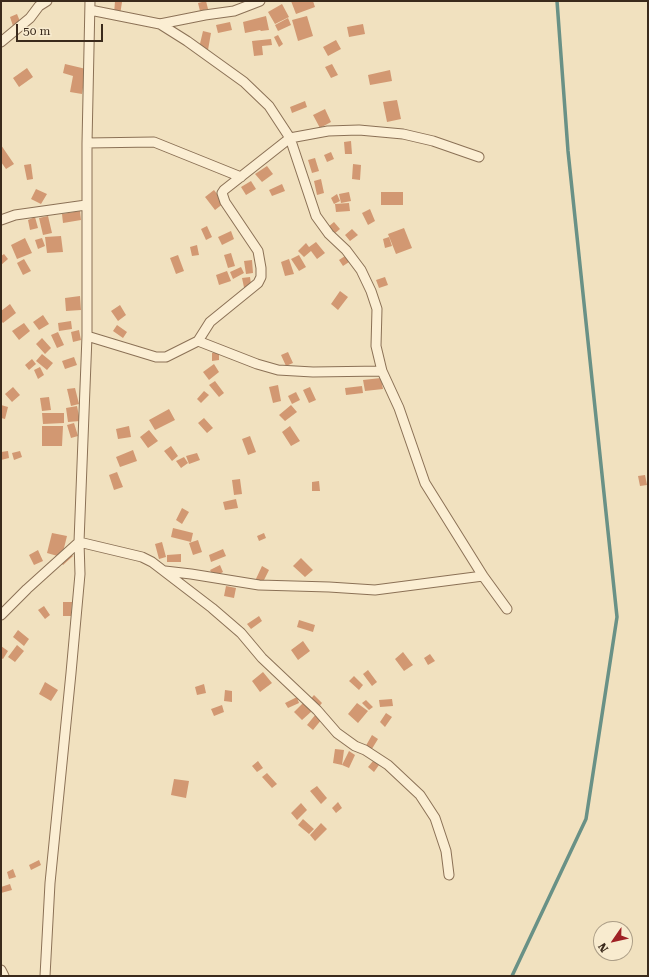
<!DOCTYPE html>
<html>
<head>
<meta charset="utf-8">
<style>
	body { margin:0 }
	#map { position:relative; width:649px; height:977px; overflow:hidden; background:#f1e1bf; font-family:"Roboto Serif",serif }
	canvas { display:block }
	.frame { position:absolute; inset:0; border:2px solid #3a2a1c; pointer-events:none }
	.north { position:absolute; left:593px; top:921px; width:40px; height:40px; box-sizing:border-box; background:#f8ebcf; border:1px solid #ac9e87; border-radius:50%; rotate:236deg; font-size:11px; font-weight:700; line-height:16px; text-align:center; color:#3a2a1c }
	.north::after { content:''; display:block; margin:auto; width:14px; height:18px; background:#9f2125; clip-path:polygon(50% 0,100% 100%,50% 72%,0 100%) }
	.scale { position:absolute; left:16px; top:24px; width:87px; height:18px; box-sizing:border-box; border:2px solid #3a2a1c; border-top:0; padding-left:5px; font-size:12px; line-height:14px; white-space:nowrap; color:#3a2a1c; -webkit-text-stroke:3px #f8ebcf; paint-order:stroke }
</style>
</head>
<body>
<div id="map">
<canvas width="649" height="977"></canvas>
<div class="frame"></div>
<div class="north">N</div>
<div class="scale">50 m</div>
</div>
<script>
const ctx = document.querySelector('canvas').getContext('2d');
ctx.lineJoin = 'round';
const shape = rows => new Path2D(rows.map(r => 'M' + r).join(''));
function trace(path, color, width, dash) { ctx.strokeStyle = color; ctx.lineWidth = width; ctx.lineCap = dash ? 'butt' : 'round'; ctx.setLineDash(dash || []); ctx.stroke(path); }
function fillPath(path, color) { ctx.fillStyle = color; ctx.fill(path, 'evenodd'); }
const stream = shape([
	[512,976,586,819,617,617,568,151,557,1]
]);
const building = shape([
	[115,1,122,2,120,15,114,14],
	[206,1,208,9,200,11,198,3],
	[291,1,313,1,315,7,296,14],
	[282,4,289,17,275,24,268,12],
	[17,14,23,29,15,32,10,17],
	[266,16,269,30,261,31,260,30,245,33,243,22],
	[307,16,313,36,298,41,292,20],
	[288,18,291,25,278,31,275,25],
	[230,22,232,30,218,33,216,25],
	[363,24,365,34,349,37,347,27],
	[203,31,211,33,208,50,199,48],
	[278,35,283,44,279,47,274,37],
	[271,39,272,45,262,46,263,55,254,56,252,41],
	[336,40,341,49,328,56,323,47],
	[65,64,86,69,82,94,70,92,73,76,63,73],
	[332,64,338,75,331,78,325,67],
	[27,68,33,77,19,87,13,78],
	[390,70,392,81,370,85,368,75],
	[397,100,401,119,387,122,383,102],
	[305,101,307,107,292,113,290,107],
	[325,109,331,122,320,128,313,115],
	[351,141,352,154,345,154,344,142],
	[1,145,14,164,6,169,1,162],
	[331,152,334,159,327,162,324,155],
	[315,158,319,171,312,173,308,160],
	[31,164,33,179,27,180,24,165],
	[353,164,361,165,360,180,352,179],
	[267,166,273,174,262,182,255,174],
	[321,179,324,193,317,195,314,181],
	[251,181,256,189,246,195,241,187],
	[282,184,285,191,272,196,269,190],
	[36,189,47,194,41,204,31,199],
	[214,190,224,203,215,210,205,197],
	[349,192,351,201,341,203,339,194],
	[381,192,403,192,403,205,381,205],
	[337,194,340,201,334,204,331,198],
	[349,203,350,211,336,212,335,204],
	[370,209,375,221,368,225,362,213],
	[80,211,81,220,63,223,62,214],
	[48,216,52,233,43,235,39,218],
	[35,217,38,228,30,230,28,220],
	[334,222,340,229,334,234,328,227],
	[207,226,212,237,206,240,201,229],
	[404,228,412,248,396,254,388,234],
	[352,229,358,235,350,241,345,235],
	[231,231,234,239,222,245,218,237],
	[61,236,63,252,47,253,45,237],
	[389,237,392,246,385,248,383,239],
	[25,238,32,253,17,259,11,245],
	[42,238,45,246,38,249,35,240],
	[316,242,325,253,317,259,311,251,304,257,298,251,306,243,309,247],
	[197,245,199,255,192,256,190,247],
	[231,253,235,266,228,268,224,255],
	[4,254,8,259,1,265,1,256],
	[178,255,184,271,176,274,170,258],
	[299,255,306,267,299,271,291,259],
	[345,256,349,262,343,266,339,260],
	[24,259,31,271,23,275,17,263],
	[289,259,294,274,285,276,281,262],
	[252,260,253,273,246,274,244,261],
	[241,267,244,273,233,279,230,272],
	[227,271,231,281,219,285,216,275],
	[250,277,252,291,245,292,242,278],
	[385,277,388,285,379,288,376,280],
	[340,291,348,297,338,310,331,304],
	[80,296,81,310,66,311,65,298],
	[10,304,16,313,3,323,1,321,1,311],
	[120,305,126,315,118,321,111,311],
	[43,315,49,324,39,330,33,322],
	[71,321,72,329,59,331,58,323],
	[24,323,30,331,19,340,12,331],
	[117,325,127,332,123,338,113,331],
	[79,330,81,340,73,342,71,332],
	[58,332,64,345,57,348,51,335],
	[42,338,51,348,45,354,36,344],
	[219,352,219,360,212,361,212,353],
	[288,352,293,363,286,366,281,355],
	[42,354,53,363,47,370,36,361],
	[74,357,77,365,65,369,62,361],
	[32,359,36,364,29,370,25,365],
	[214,364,219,372,209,380,203,372],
	[40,367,44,375,38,379,34,370],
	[381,378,383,389,365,391,363,380],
	[215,381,224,393,219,397,209,385],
	[278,385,281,401,273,403,269,387],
	[362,386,363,393,346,395,345,388],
	[13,387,20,395,12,402,5,394],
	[310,387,316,400,309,403,303,390],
	[75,388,79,404,71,406,67,389],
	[204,391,209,395,201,403,197,399],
	[296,392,300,400,292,404,288,396],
	[49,397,51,410,42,411,40,398],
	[1,405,8,407,5,419,1,418],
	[291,405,297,412,285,421,279,415],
	[77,406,80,421,68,422,66,408],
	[169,409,175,420,155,430,149,420],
	[42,413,64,413,64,423,43,424],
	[204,418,213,428,207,433,198,423],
	[74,423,78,436,71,438,67,425],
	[42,426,63,426,62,446,42,446],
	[129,426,131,437,118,439,116,429],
	[290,426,300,441,291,446,282,432],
	[149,430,158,441,148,448,140,437],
	[250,436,256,452,248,455,242,439],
	[171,446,178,456,172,461,164,451],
	[133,450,137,461,120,467,116,457],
	[8,451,9,458,1,460,1,452],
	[20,451,22,457,14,460,12,453],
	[197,453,200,460,189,464,186,456],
	[184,457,188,463,181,468,176,461],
	[117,472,123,487,114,490,109,475],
	[645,475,647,485,640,486,638,476],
	[240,479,242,494,234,495,232,480],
	[319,481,320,491,312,491,312,482],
	[236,499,238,508,225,510,223,502],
	[182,508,189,512,182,524,176,520],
	[173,528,193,533,191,542,171,537],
	[52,533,67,536,62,556,67,550,73,556,63,565,58,560,61,557,47,553],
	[264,533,266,538,259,541,257,536],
	[198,540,202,552,193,555,189,543],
	[162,542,166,557,159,559,155,544],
	[223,549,226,556,211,562,209,555],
	[38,550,43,561,34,565,29,555],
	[181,554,181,562,167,562,167,555],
	[301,558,313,570,305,577,293,566],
	[220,565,223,572,214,577,210,570],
	[262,566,269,570,262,584,255,581],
	[226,586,236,588,234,598,224,596],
	[63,602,72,602,71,616,63,616],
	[44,606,50,615,45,619,38,610],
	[259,616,262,621,251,629,247,624],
	[299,620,315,625,313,632,297,627],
	[18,630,29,639,24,646,13,637],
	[303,641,310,651,298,660,291,650],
	[17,645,24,651,15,662,8,657],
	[1,646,8,651,3,659,1,658],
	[403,652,413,665,404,671,395,659],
	[430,654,435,661,428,665,424,658],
	[368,670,377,682,372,686,363,674],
	[263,672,272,683,260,692,252,681],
	[354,676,363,685,359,690,349,681],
	[45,682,58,690,51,701,39,694],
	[204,684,206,693,197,695,195,687],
	[225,690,232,691,232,702,224,701],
	[314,695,322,703,317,709,309,701],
	[297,697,299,703,288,708,285,703],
	[392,699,393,706,380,707,379,700],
	[366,700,373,707,369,710,362,703],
	[304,702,312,711,302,720,294,712],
	[357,703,368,711,358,723,348,714],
	[222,705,224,712,214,716,211,709],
	[386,713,392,717,385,727,380,722],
	[316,714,322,719,313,730,307,725],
	[372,735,378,739,370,752,364,749],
	[335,749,344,750,342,765,333,763],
	[349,751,355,755,349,768,342,765],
	[258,761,263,768,257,772,252,766],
	[373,761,379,765,374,772,368,767],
	[267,773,277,784,272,788,262,777],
	[174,779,189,781,186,798,171,795],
	[317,786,327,798,321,804,310,791],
	[338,802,342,808,336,813,332,808],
	[301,803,307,810,297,820,291,813],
	[303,819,314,829,309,834,298,825],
	[321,823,327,829,315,841,310,835],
	[39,860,41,865,31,870,29,865],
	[13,869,16,877,9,879,7,872],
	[10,884,12,890,1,893,1,887]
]);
const minor = shape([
	[90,10,160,24,187,41,244,82,269,106,290,138,316,216,329,234,346,250,361,270,371,291,377,309,376,346,382,371,399,408,425,483,483,576,507,609],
	[160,24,205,15,234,11,260,1],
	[1,42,30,18,39,6,47,1],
	[87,143,154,142,241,177],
	[1,220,15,215,86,205],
	[87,336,156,357,166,357,198,341,210,322,258,283,261,277,261,268,258,251,225,202,222,193,224,190,290,138,328,131,359,130,403,134,433,141,479,157],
	[198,341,257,364,278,370,313,372,382,371],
	[165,571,191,574,259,585,329,587,375,590,483,576],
	[1,615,27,589,79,542,142,557,152,562,212,608,241,633,262,658,317,710,337,733,355,746,365,750,388,765,420,795,435,818,446,851,449,875],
	[1,970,4,976],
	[45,976,50,883,71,673,80,574,79,542,87,336,87,143,90,1]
]);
trace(stream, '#699186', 3.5);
fillPath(building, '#d29872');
trace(minor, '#8b7156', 11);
trace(minor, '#fbeed3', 9);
</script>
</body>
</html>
